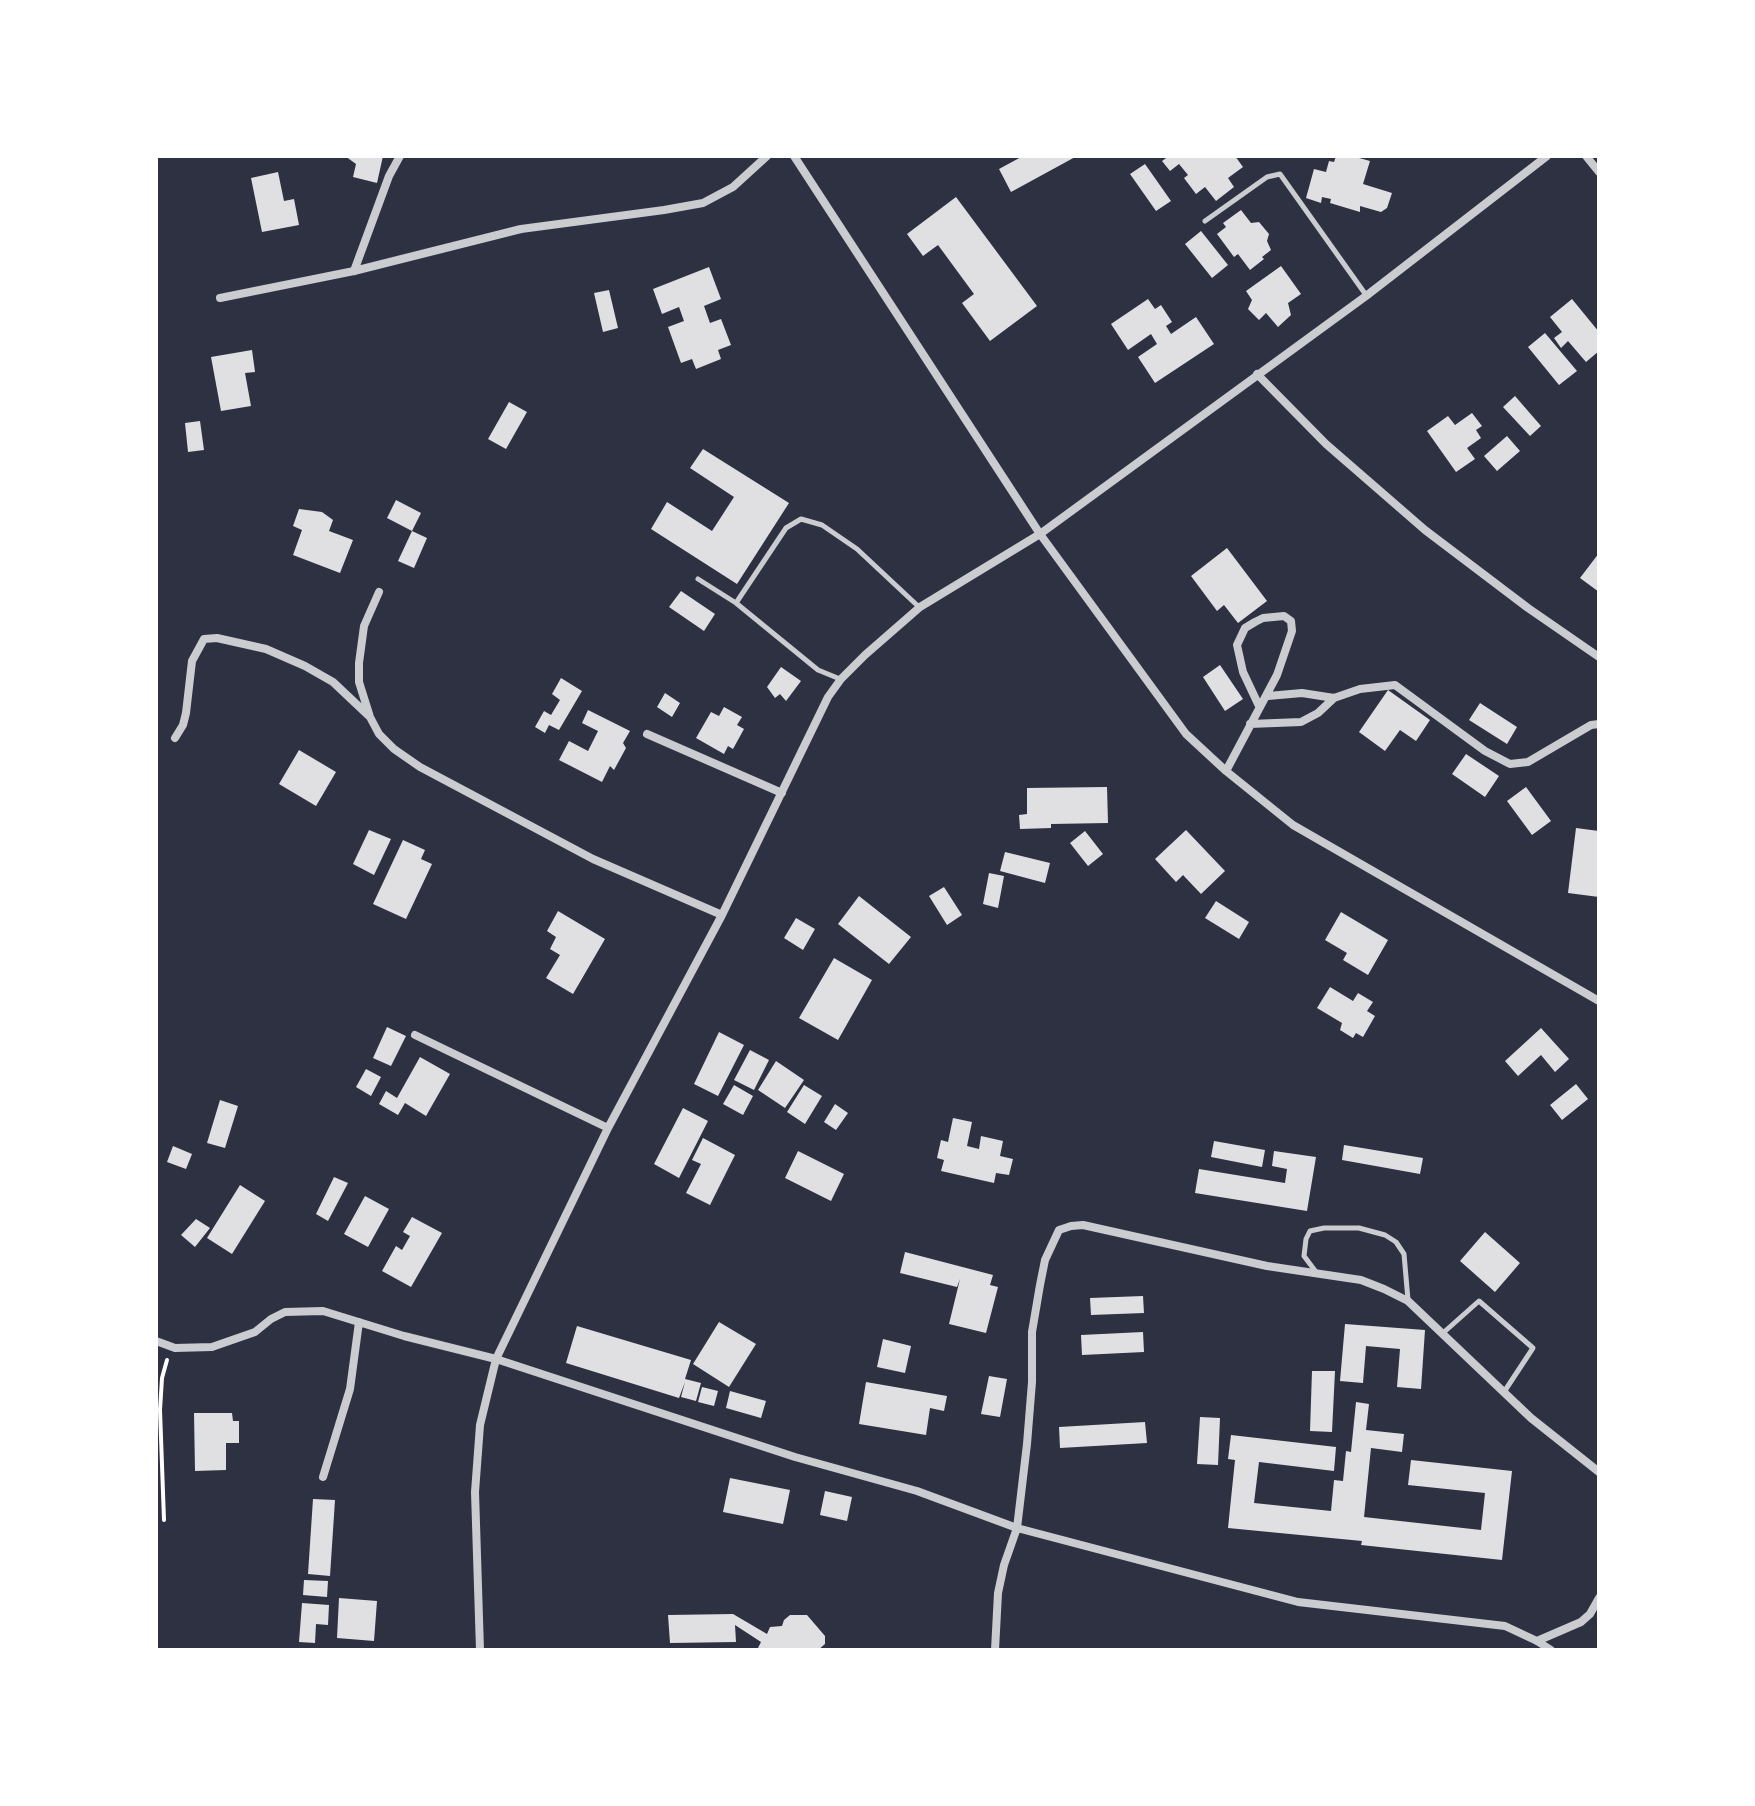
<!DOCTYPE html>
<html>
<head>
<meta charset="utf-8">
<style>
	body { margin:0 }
	#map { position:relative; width:1755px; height:1806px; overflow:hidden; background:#2d3142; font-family:"Zilla Slab",serif }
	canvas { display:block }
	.frame { position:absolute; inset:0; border:158px solid #fff; pointer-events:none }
</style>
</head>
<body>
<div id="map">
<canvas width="1755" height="1806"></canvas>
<div class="frame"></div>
</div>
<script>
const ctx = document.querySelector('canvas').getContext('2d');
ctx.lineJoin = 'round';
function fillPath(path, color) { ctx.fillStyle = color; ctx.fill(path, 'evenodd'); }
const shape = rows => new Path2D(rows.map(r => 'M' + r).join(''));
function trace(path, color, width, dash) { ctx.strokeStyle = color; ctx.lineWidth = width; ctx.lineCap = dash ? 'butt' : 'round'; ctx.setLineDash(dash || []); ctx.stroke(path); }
const building = shape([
	[345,156,383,156,377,183,353,177,356,164],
	[1023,156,1077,156,1011,192,999,169],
	[1169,156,1235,156,1243,167,1228,178,1234,187,1216,201,1205,187,1196,194,1184,178,1188,175,1179,164,1170,171,1162,161],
	[1336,156,1352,156,1370,161,1363,184,1392,193,1387,208,1381,212,1360,206,1360,212,1330,203,1331,199,1322,197,1321,203,1306,198,1314,169,1326,172,1329,161,1334,162],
	[1145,164,1171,201,1156,211,1130,174],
	[278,172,284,201,294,199,299,225,262,232,251,178],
	[956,197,1037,306,990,341,962,303,974,294,938,245,923,256,907,234],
	[1241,210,1251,223,1259,222,1269,234,1267,241,1271,250,1262,257,1264,259,1250,270,1238,254,1234,257,1217,234,1226,227,1223,223],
	[1201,231,1228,265,1212,278,1185,244],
	[1281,266,1301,294,1288,303,1291,315,1278,327,1266,313,1259,320,1248,309,1252,300,1246,291],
	[709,267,721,299,704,306,710,323,721,319,731,345,718,350,721,359,696,369,692,359,681,363,668,327,684,321,679,307,662,314,653,289],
	[609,290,618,328,603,332,594,293],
	[1148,299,1155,309,1161,305,1172,322,1166,326,1171,334,1196,317,1214,344,1155,383,1138,357,1157,344,1151,334,1128,350,1111,324],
	[1572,299,1599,332,1599,351,1586,362,1568,341,1561,348,1554,338,1562,332,1550,317],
	[1545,333,1577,371,1559,385,1528,347],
	[252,350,255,372,245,373,251,406,221,411,211,357],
	[1515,396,1541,426,1530,436,1503,407],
	[509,402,527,412,506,449,488,439],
	[1472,413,1482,426,1476,430,1481,438,1467,448,1475,459,1456,472,1427,431,1448,416,1455,425],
	[200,421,204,450,188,452,185,423],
	[1507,436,1520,451,1497,471,1484,456],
	[703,449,789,503,737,584,651,529,667,502,712,531,734,497,690,468],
	[396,500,421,513,412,531,387,518],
	[299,509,322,512,333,520,329,531,353,540,340,573,293,555,302,530,293,526],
	[412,531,427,538,414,568,398,561],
	[1227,548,1267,601,1238,623,1224,605,1217,611,1191,576],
	[1599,553,1599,592,1580,578],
	[681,591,715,614,704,631,669,607],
	[1220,665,1243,699,1225,711,1203,677],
	[781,667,801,681,786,701,780,694,775,698,767,687],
	[561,678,582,691,559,730,549,725,545,733,535,727,544,711,551,715,560,700,552,694],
	[1388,690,1430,720,1416,741,1400,730,1385,751,1359,732],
	[665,693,680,703,672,717,657,707],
	[1480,703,1517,727,1507,744,1469,720],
	[724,707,742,717,737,725,744,729,733,749,728,746,724,754,696,738,711,712,719,716],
	[588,710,630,731,623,743,626,748,614,770,610,766,602,782,559,760,569,741,588,751,598,731,582,723],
	[299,750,336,772,316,806,279,784],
	[1466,754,1499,776,1485,797,1452,774],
	[1107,787,1108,823,1051,824,1051,828,1020,829,1019,815,1027,814,1027,788],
	[1526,787,1551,821,1532,835,1507,801],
	[1576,828,1599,831,1599,897,1568,893],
	[369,830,391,839,374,875,353,864],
	[1186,830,1225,871,1201,894,1183,875,1176,882,1155,859],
	[1085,831,1103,854,1088,866,1070,843],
	[403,840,425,850,421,859,432,864,406,919,373,904],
	[1005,852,1050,863,1045,883,1000,871],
	[989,873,1004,876,998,908,983,904],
	[944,887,962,915,947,925,929,896],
	[859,896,911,937,889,964,838,924],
	[1216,901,1249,922,1239,939,1205,918],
	[558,911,605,939,573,994,546,978,560,955,550,949,556,937,547,931],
	[1341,912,1388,940,1368,975,1343,960,1347,953,1325,940],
	[796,918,815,929,803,950,784,938],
	[834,958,872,980,838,1040,799,1018],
	[1330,987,1353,1001,1358,993,1373,1002,1367,1011,1375,1016,1363,1037,1356,1033,1353,1038,1340,1030,1342,1023,1317,1008],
	[387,1027,406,1036,391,1066,373,1058],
	[1541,1028,1569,1059,1555,1072,1541,1055,1518,1076,1505,1061],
	[719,1032,744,1045,718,1096,694,1084],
	[750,1050,769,1060,754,1090,734,1080],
	[420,1057,450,1074,426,1116,405,1103,398,1115,379,1104,386,1091,397,1098],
	[776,1061,804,1080,785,1108,758,1090],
	[366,1069,381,1077,371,1096,356,1087],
	[1576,1084,1588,1099,1562,1120,1550,1105],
	[734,1085,753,1096,743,1115,723,1104],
	[804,1085,822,1096,805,1124,787,1112],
	[220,1100,238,1106,225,1148,207,1143],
	[835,1104,848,1113,836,1130,824,1122],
	[683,1108,708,1121,679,1178,654,1164],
	[953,1118,972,1122,967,1146,979,1149,981,1136,1003,1141,1000,1156,1013,1159,1009,1175,996,1173,994,1183,941,1171,944,1160,937,1158,941,1140,948,1142],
	[703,1138,735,1155,710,1205,686,1193,701,1164,692,1160],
	[1214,1141,1265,1150,1262,1167,1211,1157],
	[1344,1145,1423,1158,1420,1174,1342,1160],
	[173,1146,192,1154,186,1169,167,1162],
	[798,1151,844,1174,831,1201,785,1178],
	[1274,1151,1316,1157,1307,1211,1195,1193,1199,1169,1285,1183,1287,1169,1272,1166],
	[334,1177,348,1183,328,1221,316,1214],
	[240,1185,265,1201,232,1254,207,1238],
	[365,1196,389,1209,368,1247,344,1234],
	[412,1217,442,1233,411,1287,382,1271,396,1246,402,1250,410,1236,403,1232],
	[196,1219,210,1228,195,1247,181,1235],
	[1485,1232,1520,1263,1495,1292,1460,1261],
	[905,1252,993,1275,990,1285,998,1287,986,1333,949,1324,960,1279,957,1287,900,1273],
	[1143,1296,1144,1313,1091,1315,1090,1298],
	[719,1322,756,1344,729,1387,693,1364],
	[1345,1324,1425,1330,1421,1389,1397,1387,1400,1349,1366,1346,1363,1383,1340,1381],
	[577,1326,691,1360,685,1379,701,1383,696,1401,681,1397,685,1382,679,1398,566,1363],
	[1143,1332,1144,1352,1082,1355,1081,1335],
	[883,1339,911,1346,905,1373,877,1367],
	[1312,1371,1335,1371,1332,1432,1310,1431],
	[989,1376,1007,1379,1000,1417,981,1414],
	[866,1382,947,1396,944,1411,930,1408,926,1435,859,1424],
	[702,1387,718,1391,714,1406,698,1402],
	[730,1391,766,1401,761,1418,726,1408],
	[1356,1402,1369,1404,1366,1430,1404,1434,1402,1452,1371,1448,1364,1517,1481,1530,1485,1493,1408,1485,1411,1460,1512,1471,1502,1560,1361,1545,1362,1541,1228,1528,1235,1460,1228,1459,1231,1435,1336,1447,1334,1471,1259,1462,1254,1503,1331,1511,1334,1480,1343,1481,1346,1451,1351,1452],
	[194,1413,232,1413,233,1421,239,1421,239,1443,226,1443,226,1470,195,1471],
	[1200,1417,1220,1418,1218,1465,1197,1464],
	[1145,1422,1147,1443,1060,1448,1059,1427],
	[730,1478,790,1490,783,1524,723,1512],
	[825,1491,852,1497,847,1521,820,1515],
	[313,1499,335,1500,330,1576,308,1574],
	[304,1580,328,1581,327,1597,303,1595],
	[339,1598,377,1601,374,1641,337,1638],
	[302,1603,329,1605,328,1625,316,1624,315,1643,299,1642],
	[733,1614,767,1634,770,1627,782,1626,784,1620,790,1615,807,1615,825,1636,825,1644,818,1650,757,1650,761,1642,735,1625,736,1642,670,1643,668,1615]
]);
const path = shape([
	[164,1520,160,1410,162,1378,167,1360]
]);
const service = shape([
	[1205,221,1267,177,1280,174,1366,295],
	[698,579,736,603,818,670,840,679],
	[736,603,786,528,801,519,822,525,857,549,919,607],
	[1316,1272,1304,1256,1306,1239,1310,1231,1324,1228,1359,1228,1385,1235,1396,1242,1404,1254,1408,1300],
	[1443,1333,1479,1301,1533,1348,1504,1392]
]);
const minor = shape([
	[794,156,1040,534,1186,734,1226,771,1293,825,1599,1001],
	[1586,156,1599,172],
	[354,271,389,176,400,156],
	[220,298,354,271,521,229,664,210,703,203,733,187,767,156],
	[1257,374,1326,444,1425,530,1528,608,1599,657],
	[379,592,364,626,359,663,359,682,370,717,379,734,394,749,420,767,593,859,722,915],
	[1268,696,1302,693,1334,698,1360,689,1395,685,1485,751,1510,764,1528,762,1591,725,1599,724],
	[1250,724,1301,722,1318,713,1334,698],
	[647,734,782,793],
	[175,738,183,725,186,713,192,661,204,639,217,638,266,649,305,666,333,682,369,716],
	[1226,771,1277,675,1292,631,1291,621,1284,616,1263,618,1255,622,1245,628,1237,645,1243,672,1259,706],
	[415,1035,608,1128],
	[156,1341,175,1348,212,1347,255,1332,271,1319,285,1312,323,1311,404,1336,496,1359,795,1457,917,1491,1017,1528,1298,1602,1505,1626,1537,1641,1551,1650],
	[323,1477,350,1389,359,1322],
	[1537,1641,1581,1622,1590,1614,1599,1598],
	[480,1650,475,1492,480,1425,496,1359,608,1128,722,915,828,697,841,679,865,655,920,607,1040,534,1366,296,1547,156],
	[995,1650,998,1593,1004,1565,1017,1528,1027,1444,1032,1382,1032,1332,1040,1285,1045,1260,1059,1230,1071,1226,1083,1225,1267,1266,1361,1280,1384,1289,1408,1301,1531,1418,1599,1472]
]);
fillPath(building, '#e0e0e3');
trace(path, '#fff', 4);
trace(service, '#caccd0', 5);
trace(minor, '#caccd0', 8);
</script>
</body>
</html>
